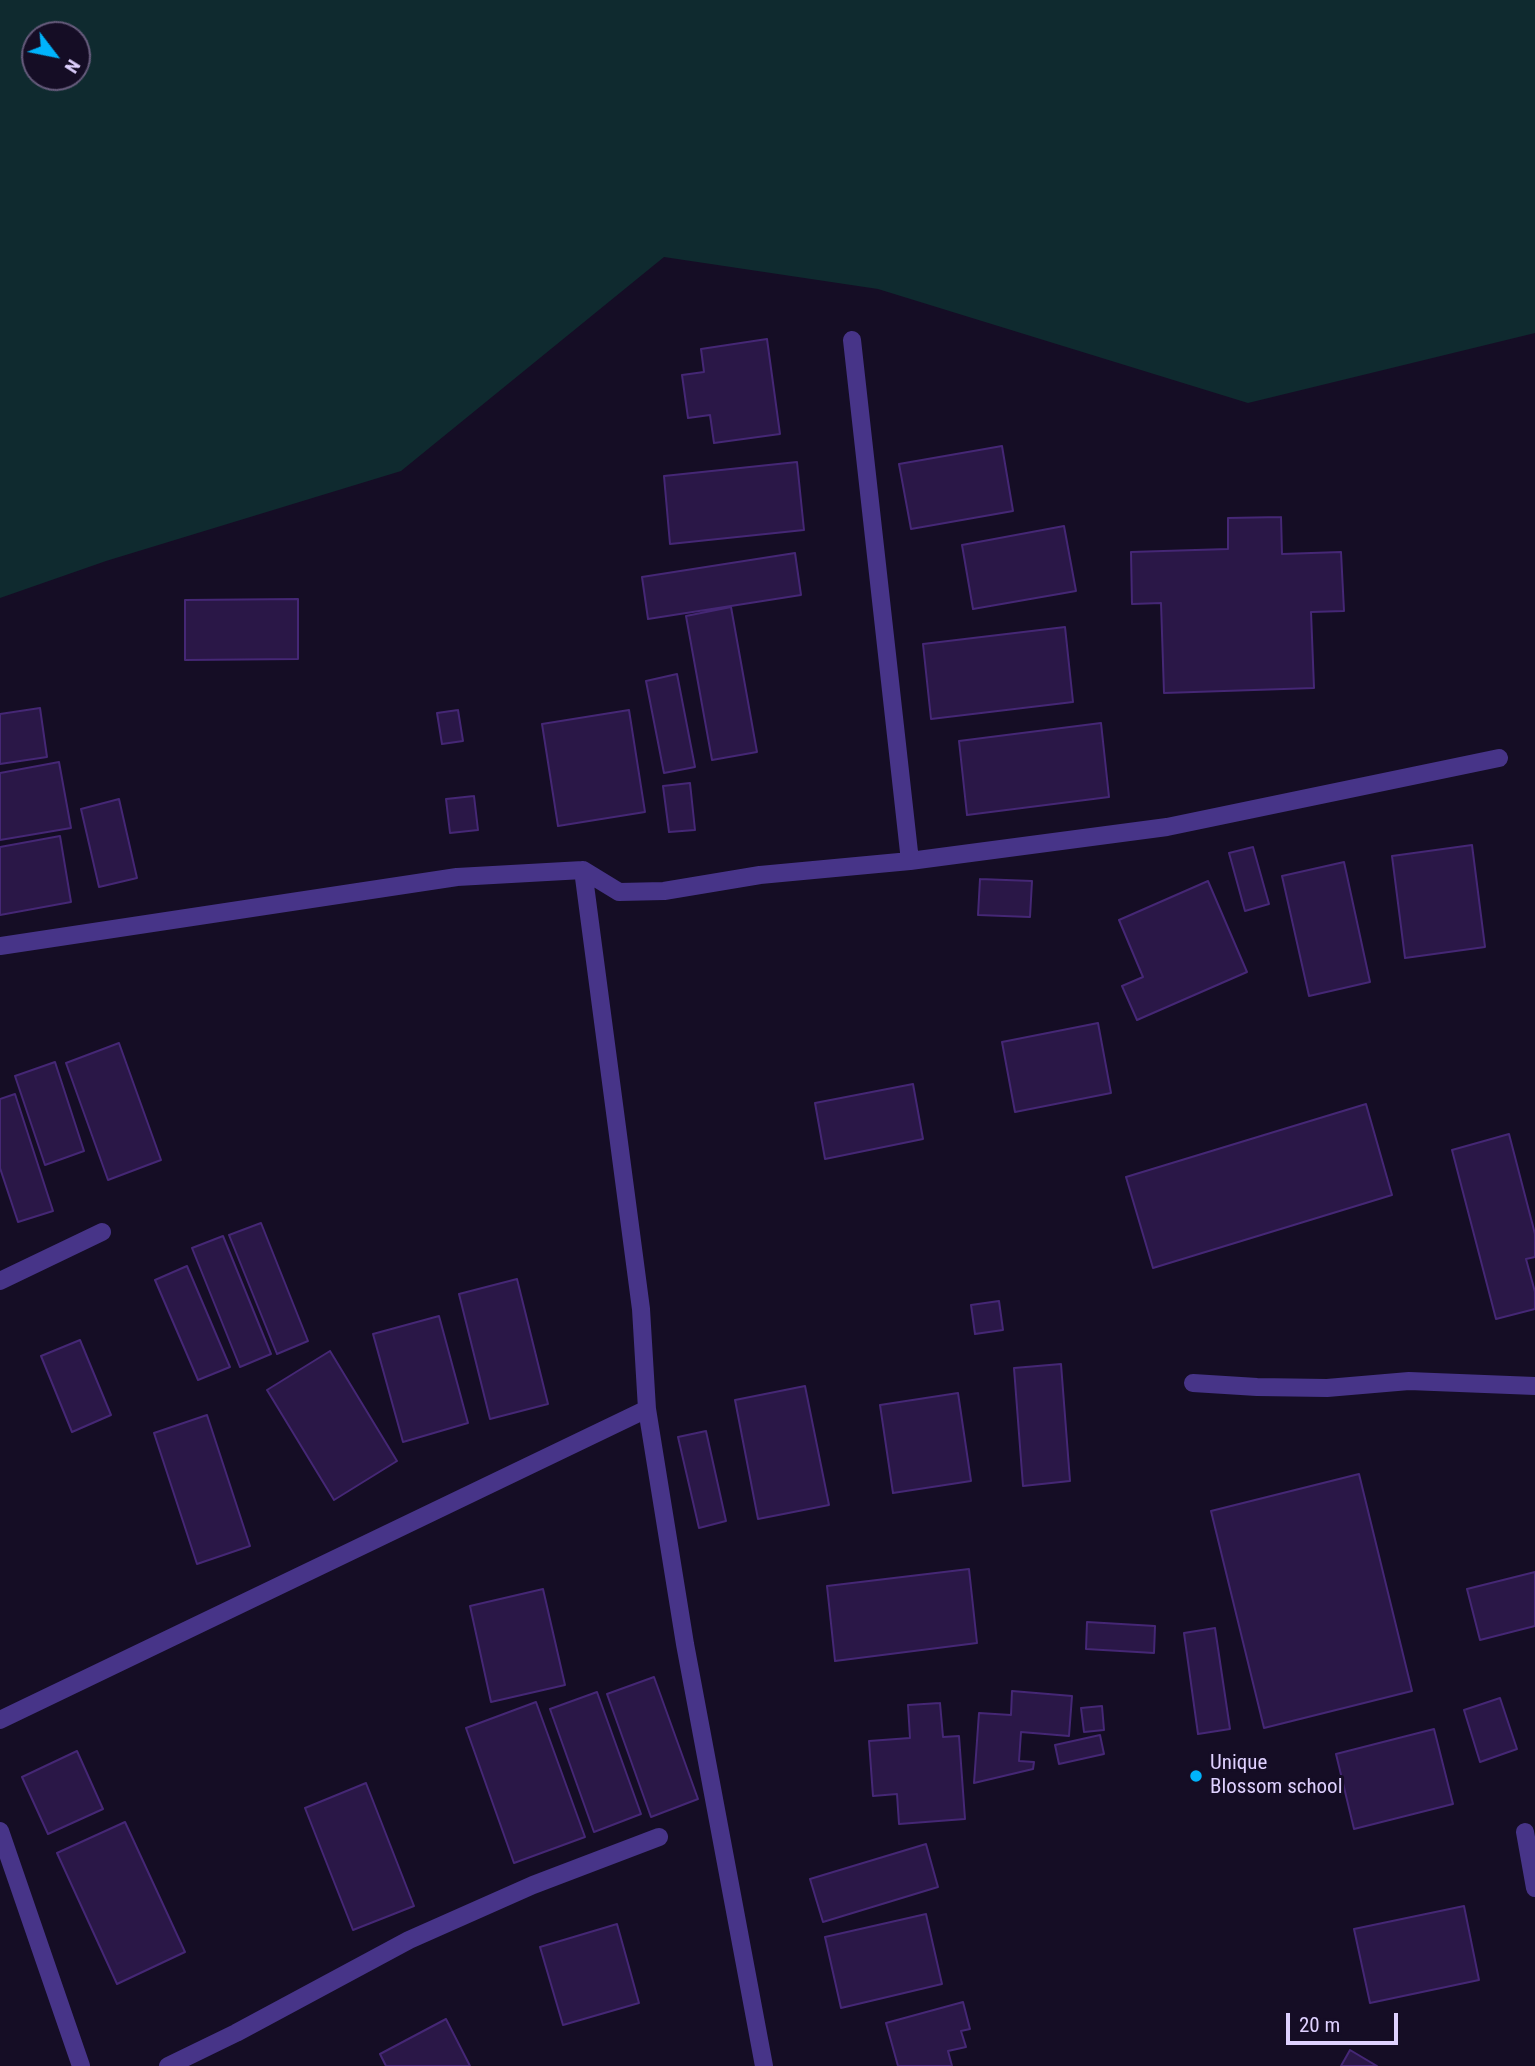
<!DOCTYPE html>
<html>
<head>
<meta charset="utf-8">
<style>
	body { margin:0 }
	#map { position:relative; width:1535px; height:2066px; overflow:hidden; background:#150d25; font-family:"Roboto Condensed",sans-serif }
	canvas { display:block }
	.north { position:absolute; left:21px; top:21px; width:70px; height:70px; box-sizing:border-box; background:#150d25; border:2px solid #665b7c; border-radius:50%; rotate:122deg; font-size:19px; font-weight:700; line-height:28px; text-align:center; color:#dfd1ff }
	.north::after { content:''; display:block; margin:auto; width:24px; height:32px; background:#00b3fc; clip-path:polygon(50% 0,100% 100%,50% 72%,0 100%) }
	.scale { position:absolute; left:1286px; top:2013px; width:112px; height:32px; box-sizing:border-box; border:4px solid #dfd1ff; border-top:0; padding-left:9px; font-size:21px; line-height:24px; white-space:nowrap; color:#dfd1ff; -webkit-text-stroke:5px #150d25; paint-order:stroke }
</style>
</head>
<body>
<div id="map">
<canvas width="1535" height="2066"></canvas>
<div class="north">N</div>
<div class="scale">20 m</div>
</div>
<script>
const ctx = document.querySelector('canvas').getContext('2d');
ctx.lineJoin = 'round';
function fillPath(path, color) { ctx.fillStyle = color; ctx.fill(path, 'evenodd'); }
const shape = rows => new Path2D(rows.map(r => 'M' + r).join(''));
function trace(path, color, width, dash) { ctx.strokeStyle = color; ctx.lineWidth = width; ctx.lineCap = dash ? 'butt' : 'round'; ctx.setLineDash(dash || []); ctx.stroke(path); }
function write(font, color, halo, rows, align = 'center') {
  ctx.font = font + ' "Roboto Condensed",sans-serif'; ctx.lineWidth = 6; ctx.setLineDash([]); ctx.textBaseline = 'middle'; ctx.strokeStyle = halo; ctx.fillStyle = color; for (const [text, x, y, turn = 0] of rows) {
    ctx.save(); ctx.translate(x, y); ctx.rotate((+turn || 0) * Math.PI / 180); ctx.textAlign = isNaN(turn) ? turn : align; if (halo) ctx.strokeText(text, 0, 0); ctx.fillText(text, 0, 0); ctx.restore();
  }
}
const green = shape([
	[0,0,1535,0,1535,333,1248,403,878,289,664,257,401,471,106,561,0,598],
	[35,35,77,35,77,77,35,77]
]);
const building = shape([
	[767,339,780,434,714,443,710,415,688,418,682,375,704,372,701,349,767,339],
	[1002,446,1013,511,911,529,899,464,1002,446],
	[797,462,804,530,670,544,664,476,797,462],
	[1281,517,1282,554,1341,552,1344,611,1311,612,1314,688,1164,693,1161,603,1132,604,1131,552,1228,549,1228,518,1281,517],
	[1064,526,1076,591,973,609,962,545,1064,526],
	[795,553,801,595,648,619,642,577,795,553],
	[298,599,298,659,185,660,185,600,298,599],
	[731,607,757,752,712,760,686,616,731,607],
	[1065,627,1073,702,931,719,923,644,1065,627],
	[677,674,695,767,664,773,646,681,677,674],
	[40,708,47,757,0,764,0,714,40,708],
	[458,710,463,741,442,744,437,713,458,710],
	[629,710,645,812,558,826,542,724,629,710],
	[1101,723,1109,797,967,815,959,741,1101,723],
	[59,762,71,828,0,840,0,773,59,762],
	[690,783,695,830,669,832,663,786,690,783],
	[474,796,478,830,450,833,446,799,474,796],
	[119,799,137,878,99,887,81,809,119,799],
	[60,836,71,902,0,915,0,847,60,836],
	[1472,845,1485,947,1405,958,1392,856,1472,845],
	[1253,847,1269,904,1245,911,1229,853,1253,847],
	[1344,862,1370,982,1309,996,1282,876,1344,862],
	[980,879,1032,881,1030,917,978,915,980,879],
	[1208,881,1247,972,1137,1020,1122,986,1143,977,1119,920,1208,881],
	[1098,1023,1111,1093,1015,1112,1002,1042,1098,1023],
	[119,1043,161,1160,108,1180,66,1063,119,1043],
	[55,1062,84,1151,45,1165,15,1076,55,1062],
	[913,1084,923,1139,825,1159,815,1103,913,1084],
	[15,1094,53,1211,18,1222,0,1168,0,1099,15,1094],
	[1366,1104,1392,1195,1153,1268,1126,1177,1366,1104],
	[1509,1134,1535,1234,1535,1257,1526,1259,1535,1292,1535,1309,1496,1319,1452,1150,1509,1134],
	[261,1223,308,1341,277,1354,229,1235,261,1223],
	[223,1236,271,1354,240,1367,192,1248,223,1236],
	[187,1266,230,1367,198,1380,155,1280,187,1266],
	[517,1279,548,1404,490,1419,459,1294,517,1279],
	[999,1301,1003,1330,975,1334,971,1305,999,1301],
	[439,1316,468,1423,403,1442,373,1334,439,1316],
	[80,1340,111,1415,72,1432,41,1356,80,1340],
	[330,1351,397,1461,334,1500,267,1390,330,1351],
	[1061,1364,1070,1481,1023,1486,1014,1368,1061,1364],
	[805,1386,829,1505,758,1519,735,1400,805,1386],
	[958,1393,971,1481,893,1493,880,1405,958,1393],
	[207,1415,250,1546,197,1564,154,1433,207,1415],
	[706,1431,726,1521,699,1528,678,1437,706,1431],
	[1359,1474,1412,1691,1264,1728,1211,1511,1359,1474],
	[969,1569,977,1643,835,1661,827,1586,969,1569],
	[1535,1572,1535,1626,1480,1640,1467,1589,1535,1572],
	[543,1589,565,1685,491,1702,470,1606,543,1589],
	[1087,1622,1155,1626,1154,1653,1086,1649,1087,1622],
	[1215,1628,1230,1729,1198,1734,1184,1633,1215,1628],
	[654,1677,698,1799,651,1817,607,1694,654,1677],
	[1012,1691,1072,1696,1069,1736,1021,1732,1019,1761,1034,1762,1033,1769,974,1783,979,1713,1011,1715,1012,1691],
	[597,1692,641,1814,594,1832,550,1709,597,1692],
	[1500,1698,1517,1749,1480,1762,1464,1710,1500,1698],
	[536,1702,585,1837,514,1863,466,1728,536,1702],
	[940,1703,943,1737,959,1736,965,1819,899,1824,897,1794,873,1796,869,1741,910,1738,908,1705,940,1703],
	[1102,1706,1104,1730,1084,1732,1081,1708,1102,1706],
	[1434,1729,1453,1804,1354,1829,1336,1754,1434,1729],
	[1100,1735,1104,1754,1059,1764,1055,1745,1100,1735],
	[77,1751,103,1809,48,1834,22,1777,77,1751],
	[366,1783,414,1906,353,1930,305,1808,366,1783],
	[125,1822,185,1952,117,1984,57,1853,125,1822],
	[926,1844,938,1887,823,1922,810,1879,926,1844],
	[1464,1906,1479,1980,1370,2003,1354,1929,1464,1906],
	[926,1914,942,1984,841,2008,825,1937,926,1914],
	[617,1924,639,2003,563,2025,540,1947,617,1924],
	[963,2002,970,2029,961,2031,966,2047,948,2051,952,2066,898,2066,886,2023,963,2002],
	[446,2019,470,2066,386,2066,380,2054,446,2019],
	[1350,2050,1377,2066,1341,2066,1350,2050]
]);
const street = shape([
	[852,340,910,861],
	[583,870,641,1309,647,1409,685,1644,764,2066],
	[0,946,457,877,583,870,619,892,664,891,760,875,910,861,1167,827,1499,758],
	[0,1281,102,1232],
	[1193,1383,1257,1387,1327,1388,1409,1381,1535,1386],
	[0,1720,647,1409],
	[0,1831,81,2066],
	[1525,1832,1535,1888],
	[168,2066,236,2033,409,1940,533,1885,659,1837]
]);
const markers = [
	[1196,1776,7,"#00b3fc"]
];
const poiNames = [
	["Unique",1210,1764],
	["Blossom school",1210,1788]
];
fillPath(green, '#0f2a2f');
fillPath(building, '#2a1747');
trace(building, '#452775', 2);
trace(street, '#473488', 18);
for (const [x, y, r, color] of markers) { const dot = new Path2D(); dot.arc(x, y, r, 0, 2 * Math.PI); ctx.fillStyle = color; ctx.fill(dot); trace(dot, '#150d25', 2.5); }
write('21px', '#dfd1ff', '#150d25', poiNames, 'left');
</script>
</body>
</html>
